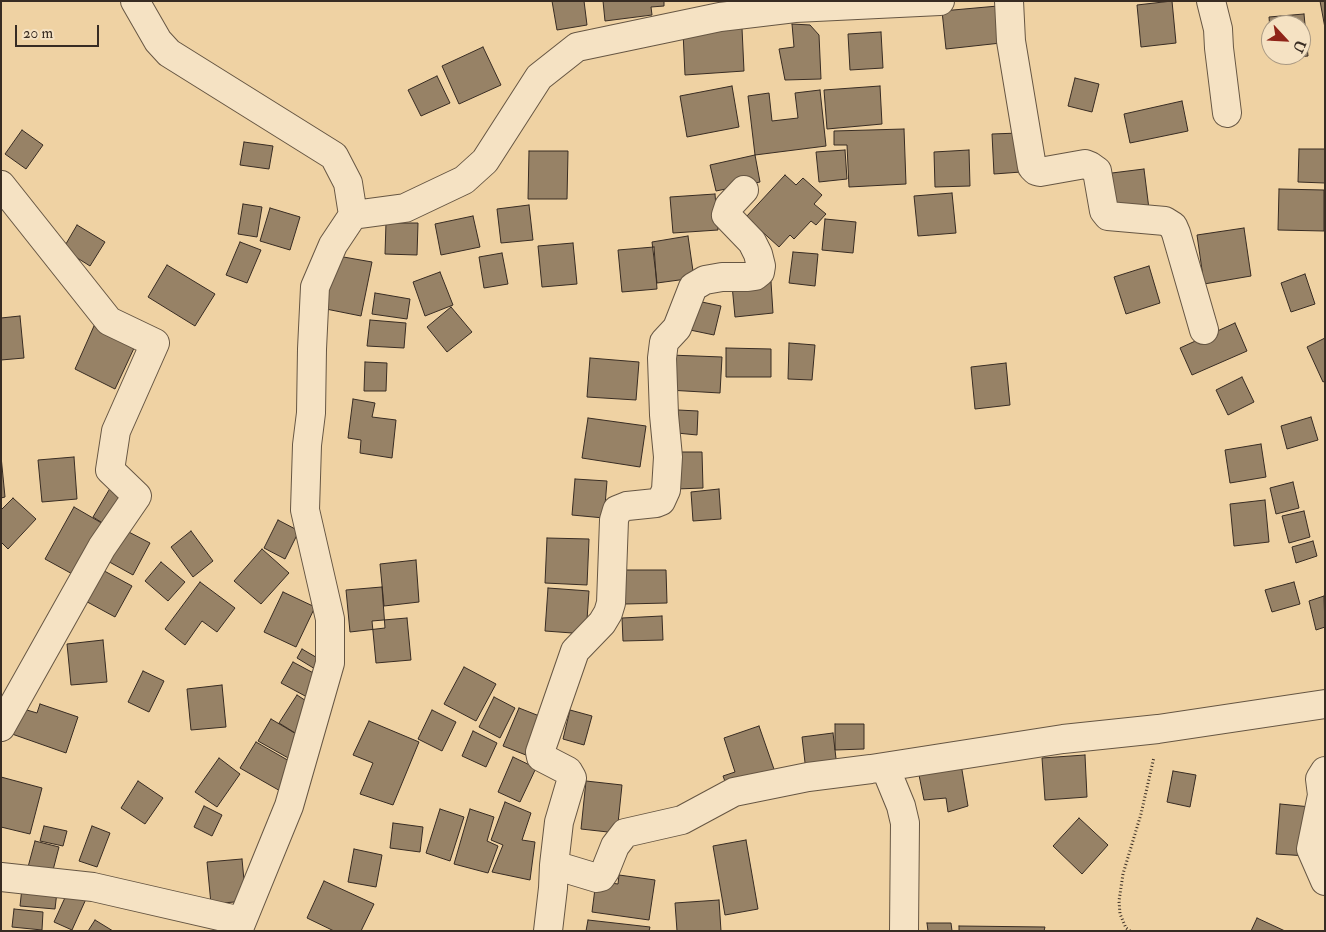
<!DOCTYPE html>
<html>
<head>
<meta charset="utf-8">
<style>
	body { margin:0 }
	#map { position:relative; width:1326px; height:932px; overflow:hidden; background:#efd2a3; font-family:"IM FELL Double Pica",serif }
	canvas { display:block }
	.frame { position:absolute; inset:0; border:2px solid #382c23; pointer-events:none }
	.north { position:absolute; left:1261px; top:15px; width:50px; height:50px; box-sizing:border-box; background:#f5e2c3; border:1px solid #a99983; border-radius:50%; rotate:115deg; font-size:14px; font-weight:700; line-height:20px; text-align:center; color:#382c23 }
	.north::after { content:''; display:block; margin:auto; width:18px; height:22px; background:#8f2418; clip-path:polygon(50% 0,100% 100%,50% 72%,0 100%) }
	.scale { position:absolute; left:15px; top:25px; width:84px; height:22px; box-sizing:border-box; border:2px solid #382c23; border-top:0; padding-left:6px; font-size:15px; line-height:18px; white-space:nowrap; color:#382c23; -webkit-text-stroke:4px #f5e2c3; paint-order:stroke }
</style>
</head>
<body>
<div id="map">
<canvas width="1326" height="932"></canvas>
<div class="frame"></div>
<div class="north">U</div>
<div class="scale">20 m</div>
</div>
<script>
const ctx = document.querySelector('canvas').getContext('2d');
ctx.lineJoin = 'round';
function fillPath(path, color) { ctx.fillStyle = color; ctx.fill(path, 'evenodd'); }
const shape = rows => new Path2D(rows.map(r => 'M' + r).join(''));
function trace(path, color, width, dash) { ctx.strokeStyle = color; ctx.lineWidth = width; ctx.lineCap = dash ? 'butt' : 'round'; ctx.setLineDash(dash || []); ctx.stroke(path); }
const building = shape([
	[552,1,584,1,587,25,557,30,552,1],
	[603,1,664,1,664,6,651,7,652,15,605,21,603,1],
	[1172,1,1176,43,1141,47,1137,5,1172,1],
	[1320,1,1325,1,1325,28,1320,1],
	[998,6,1001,43,946,49,942,11,998,6],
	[1304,14,1308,56,1273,59,1272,55,1301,55,1301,25,1271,25,1271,42,1269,17,1304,14],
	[792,24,810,25,819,35,821,79,785,80,779,49,794,47,792,24],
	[742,28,744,71,685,75,683,32,742,28],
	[881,32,883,68,850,70,848,34,881,32],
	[483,47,501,85,459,104,442,66,483,47],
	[437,76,450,103,421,116,408,90,437,76],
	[1075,78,1099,84,1092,112,1068,106,1075,78],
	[732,86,739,127,687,137,680,96,732,86],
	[880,86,882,124,827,129,824,90,880,86],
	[820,90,826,146,755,155,748,96,769,93,772,121,798,118,795,93,820,90],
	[1182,101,1188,131,1130,143,1124,114,1182,101],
	[904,129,906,184,849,187,847,145,834,145,834,131,904,129],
	[22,130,43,145,26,169,5,154,22,130],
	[1019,133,1021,172,994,174,992,134,1019,133],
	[244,142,273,146,269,169,240,165,244,142],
	[1299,149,1325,149,1325,183,1298,182,1299,149],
	[845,150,847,179,819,182,816,152,845,150],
	[969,150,970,186,935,187,934,152,969,150],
	[529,151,568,151,567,199,528,199,529,151],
	[755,155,760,182,716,191,710,165,755,155],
	[1144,169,1149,209,1109,214,1104,174,1144,169],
	[785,175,796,185,803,178,822,195,814,204,826,214,816,225,811,221,794,239,790,235,779,247,746,217,785,175],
	[1279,189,1324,190,1324,231,1278,230,1279,189],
	[952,193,956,233,918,236,914,196,952,193],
	[715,194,718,230,673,233,670,197,715,194],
	[243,204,262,207,257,237,238,234,243,204],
	[529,205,533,240,501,243,497,209,529,205],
	[270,208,300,217,290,250,260,241,270,208],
	[473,216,480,247,441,255,435,224,473,216],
	[825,219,856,222,853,253,822,250,825,219],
	[386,223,418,223,417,255,385,254,386,223],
	[77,225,105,242,90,266,63,249,77,225],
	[1244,228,1251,276,1204,284,1197,235,1244,228],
	[688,236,694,278,657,283,652,242,688,236],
	[240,242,261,250,247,283,226,275,240,242],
	[573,243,577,284,542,287,538,246,573,243],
	[654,247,657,289,622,292,618,250,654,247],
	[793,252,818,254,815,286,789,283,793,252],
	[502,253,508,284,484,288,479,257,502,253],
	[332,255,372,262,361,316,321,308,332,255],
	[167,265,215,294,195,326,148,297,167,265],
	[1149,266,1160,303,1126,314,1114,277,1149,266],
	[440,272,453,305,425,316,413,282,440,272],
	[1305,274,1315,304,1291,312,1281,283,1305,274],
	[771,282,773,313,735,317,732,285,771,282],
	[375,293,410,299,407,319,372,314,375,293],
	[697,301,721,306,714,335,690,330,697,301],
	[451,307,472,332,447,352,427,327,451,307],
	[20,316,24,358,1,360,1,318,20,316],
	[370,320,406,323,404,348,367,346,370,320],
	[1235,323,1247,351,1192,375,1180,348,1235,323],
	[94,326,135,346,115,389,75,369,94,326],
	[1325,338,1325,381,1323,382,1307,347,1325,338],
	[789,343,815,345,812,380,788,379,789,343],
	[726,348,771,349,771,377,726,377,726,348],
	[670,355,722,357,720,393,668,390,670,355],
	[590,358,639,362,636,400,587,397,590,358],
	[365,362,387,363,386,391,364,391,365,362],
	[1006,363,1010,405,975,409,971,367,1006,363],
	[1242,377,1254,402,1228,415,1216,390,1242,377],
	[353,399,375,403,372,417,396,420,392,458,360,453,361,440,348,438,353,399],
	[678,410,698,411,697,435,677,433,678,410],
	[1311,417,1318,440,1287,449,1281,426,1311,417],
	[588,418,646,426,640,467,582,458,588,418],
	[1261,444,1266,477,1230,483,1225,450,1261,444],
	[676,452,702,452,703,488,676,489,676,452],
	[1,456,5,497,1,498,1,456],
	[74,457,77,499,42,502,38,460,74,457],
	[575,479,607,481,604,518,572,515,575,479],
	[1293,482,1299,508,1276,514,1270,488,1293,482],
	[112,485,132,496,112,529,93,517,112,485],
	[719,489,721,519,693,521,691,492,719,489],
	[13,498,36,519,8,549,1,542,1,510,13,498],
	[1265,500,1269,542,1234,546,1230,504,1265,500],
	[74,507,105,525,76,576,45,559,74,507],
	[1304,511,1310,537,1289,543,1282,516,1304,511],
	[278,520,299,531,285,559,264,548,278,520],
	[121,528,150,543,133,575,104,559,121,528],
	[191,531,213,561,193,577,171,547,191,531],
	[547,538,589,539,587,585,545,583,547,538],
	[1313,541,1317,556,1296,563,1292,547,1313,541],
	[262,549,289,573,261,604,234,581,262,549],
	[416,560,419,602,384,606,380,564,416,560],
	[161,562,185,582,168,601,145,581,161,562],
	[97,567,132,586,115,617,80,598,97,567],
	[624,570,666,570,667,603,625,604,624,570],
	[200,582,235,608,217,632,202,621,185,645,165,629,200,582],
	[1294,582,1300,604,1272,612,1265,590,1294,582],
	[382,587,385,628,350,632,346,590,382,587],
	[548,588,589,591,586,634,545,631,548,588],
	[283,592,315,607,296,647,264,632,283,592],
	[1324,596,1325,627,1316,630,1309,601,1324,596],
	[662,616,663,640,623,641,622,618,662,616],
	[407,618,411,660,376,663,372,621,407,618],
	[103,640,107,682,71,685,67,644,103,640],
	[302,649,326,663,320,672,297,658,302,649],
	[293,662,319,676,307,697,281,683,293,662],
	[464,667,496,684,476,721,444,704,464,667],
	[143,671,164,681,149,712,128,702,143,671],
	[222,685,226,727,191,730,187,689,222,685],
	[297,695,317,708,300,736,279,723,297,695],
	[494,697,515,708,500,738,479,727,494,697],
	[40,704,78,717,66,753,12,734,20,708,37,713,40,704],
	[519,708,547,719,531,757,503,746,519,708],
	[432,710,456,722,442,751,418,739,432,710],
	[570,710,592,716,584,745,563,739,570,710],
	[271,719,303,738,290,759,258,741,271,719],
	[369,721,419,742,393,805,360,794,373,763,353,755,369,721],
	[835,724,864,724,864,749,835,750,835,724],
	[759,726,776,775,729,792,723,776,735,772,724,738,759,726],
	[473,731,497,743,486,767,462,756,473,731],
	[833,733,837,767,806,771,802,737,833,733],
	[256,742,298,766,282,792,240,768,256,742],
	[1085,755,1087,797,1045,800,1042,758,1085,755],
	[513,757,536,768,520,802,498,792,513,757],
	[219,758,240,774,217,807,195,792,219,758],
	[961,764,968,806,948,812,946,798,924,800,918,770,961,764],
	[1173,771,1196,775,1190,807,1167,802,1173,771],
	[1,777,42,788,30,834,1,827,1,777],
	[138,781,163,798,145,824,121,808,138,781],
	[586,781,622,785,617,833,581,829,586,781],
	[505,802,531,813,522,840,535,842,530,880,492,872,503,845,491,840,505,802],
	[1280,804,1311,807,1307,856,1276,854,1280,804],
	[204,806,222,815,212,836,194,827,204,806],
	[440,809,464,817,450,861,426,853,440,809],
	[470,809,494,817,487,841,498,846,488,873,454,864,470,809],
	[1079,818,1108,845,1082,874,1053,846,1079,818],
	[393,823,423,827,420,852,390,848,393,823],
	[44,826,67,831,63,846,40,841,44,826],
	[92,826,110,833,97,867,79,861,92,826],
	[746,840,758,909,725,915,713,846,746,840],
	[35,841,59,847,52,874,28,867,35,841],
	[354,849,382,855,376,887,348,882,354,849],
	[242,859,246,901,211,904,207,862,242,859],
	[619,875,655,880,649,920,592,912,596,881,618,884,619,875],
	[23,879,58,883,55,909,20,906,23,879],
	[324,881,374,904,361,931,334,931,307,918,324,881],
	[68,891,86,899,72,930,54,922,68,891],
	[719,900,721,931,677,931,675,903,719,900],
	[14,909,43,912,42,930,12,927,14,909],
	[1257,918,1285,931,1251,931,1257,918],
	[95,920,113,931,88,931,95,920],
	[588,920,650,927,649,931,586,931,588,920],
	[927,923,951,923,952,931,928,931,927,923],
	[959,926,1045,927,1044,931,959,931,959,926]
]);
const path = shape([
	[1130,931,1126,928,1120,914,1119,901,1123,874,1141,814,1154,757]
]);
const minor = shape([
	[135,1,158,41,169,53,334,156,348,183,353,215,333,245,315,287,312,349,311,413,307,445,305,510,330,619,330,663,289,806,238,931],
	[1009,1,1011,41,1032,167,1036,171,1040,172,1085,164,1090,166,1097,171,1104,211,1108,216,1165,221,1173,226,1176,233,1204,330],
	[1211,1,1218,29,1219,48,1227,113],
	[1,185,109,321,155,343,116,431,110,470,137,496,102,547,1,727],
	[353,215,405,208,464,180,485,161,539,77,577,47,720,17,795,8,940,1],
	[885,767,901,806,905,823,904,931],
	[1325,771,1320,779,1322,795,1311,849,1325,881],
	[554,865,559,822,572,778,568,771,541,757,540,752,575,651,602,623,608,613,611,603,614,520,617,510,627,506,656,503,661,501,666,490,668,457,664,415,662,358,664,342,677,328,693,287,705,280,722,277,748,277,755,276,760,272,761,266,758,254,752,242,726,215,729,206,744,190],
	[1,877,93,887,241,921],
	[548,931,553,888,554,865,597,878,601,877,605,871,615,846,625,833,682,820,734,792,808,777,871,769,1063,739,1158,729,1325,704]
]);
fillPath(building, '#978266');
trace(building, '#382c23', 1);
trace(minor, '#665643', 30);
trace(path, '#382c23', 3, [1, 2.5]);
trace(minor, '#f5e2c3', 28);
</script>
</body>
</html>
